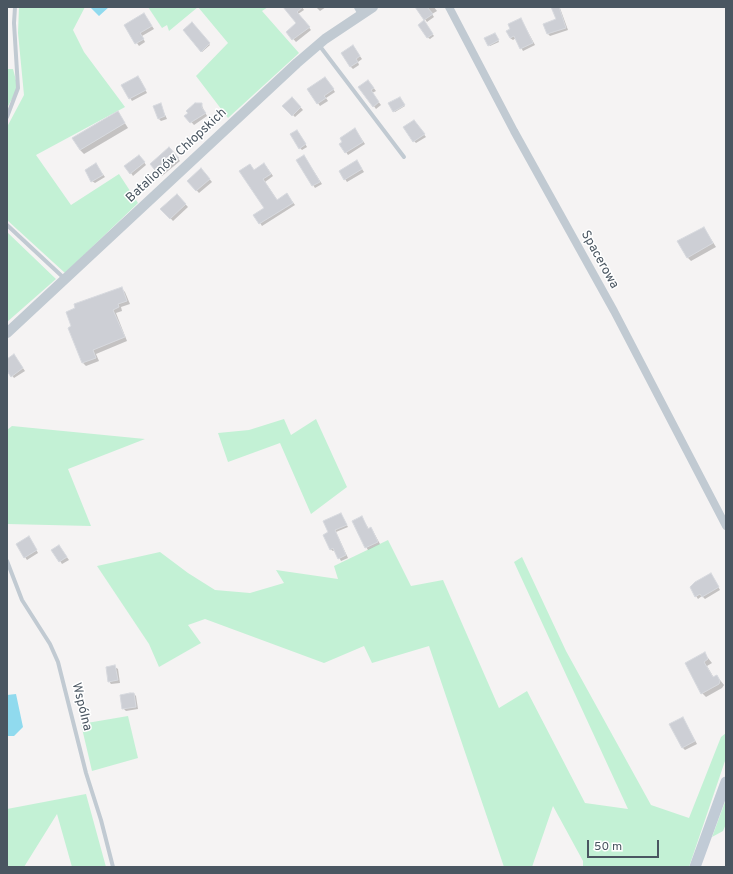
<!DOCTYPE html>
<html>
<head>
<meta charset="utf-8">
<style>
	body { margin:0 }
	#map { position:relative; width:733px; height:874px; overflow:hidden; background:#f5f3f3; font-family:Overpass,sans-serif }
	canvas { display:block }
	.frame { position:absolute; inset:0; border:8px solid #4a5661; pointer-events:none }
	.scale { position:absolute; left:587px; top:840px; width:72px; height:18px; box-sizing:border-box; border:2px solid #4a5661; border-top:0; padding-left:5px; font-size:12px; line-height:14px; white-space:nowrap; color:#4a5661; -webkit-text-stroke:3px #fff; paint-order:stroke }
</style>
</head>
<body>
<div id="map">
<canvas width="733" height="874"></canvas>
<div class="frame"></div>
<div class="scale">50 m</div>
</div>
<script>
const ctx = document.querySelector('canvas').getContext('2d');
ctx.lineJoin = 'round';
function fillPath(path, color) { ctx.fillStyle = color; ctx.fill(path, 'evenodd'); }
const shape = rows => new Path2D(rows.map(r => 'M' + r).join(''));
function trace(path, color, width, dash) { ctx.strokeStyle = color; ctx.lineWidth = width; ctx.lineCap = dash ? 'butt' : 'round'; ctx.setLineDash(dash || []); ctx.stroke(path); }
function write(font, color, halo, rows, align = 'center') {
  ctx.font = font + ' Overpass,sans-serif'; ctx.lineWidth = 3; ctx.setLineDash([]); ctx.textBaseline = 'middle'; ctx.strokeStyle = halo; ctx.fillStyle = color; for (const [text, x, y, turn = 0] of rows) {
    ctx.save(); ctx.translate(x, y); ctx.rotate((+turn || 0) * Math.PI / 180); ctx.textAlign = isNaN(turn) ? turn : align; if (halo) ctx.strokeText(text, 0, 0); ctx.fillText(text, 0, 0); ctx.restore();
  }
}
const green = shape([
	[19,7,85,7,73,30,84,52,125,107,36,155,71,205,119,174,138,203,65,273,7,220,7,127,24,95,18,33],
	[148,7,198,7,169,31,167,25,162,28],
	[198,7,268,7,262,11,299,53,228,118,196,76,228,43],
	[7,69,13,69,18,88,7,108],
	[7,232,56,279,7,322],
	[284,419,291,435,316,419,347,487,311,514,280,443,228,462,218,433,249,430],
	[12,426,145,439,68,469,91,526,7,524,7,430],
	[388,540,411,586,443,580,499,708,527,691,585,803,628,809,514,562,522,557,566,651,651,805,689,818,721,737,726,733,726,758,689,867,583,867,583,861,553,806,532,867,504,867,429,646,372,663,364,646,324,663,205,619,188,625,201,643,159,667,149,644,97,566,160,552,188,573,215,590,250,593,284,583,276,570,338,579,334,566],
	[128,716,138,758,92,771,81,724],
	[86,794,106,867,72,867,57,814,24,867,7,867,7,809],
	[726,799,726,824,723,831,712,837]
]);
const water = shape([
	[90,7,109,7,99,16],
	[16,694,23,727,14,736,7,736,7,695]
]);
const shadow = shape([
	[285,7,302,7,304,10,298,14,311,30,296,42,287,32,297,23],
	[316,7,326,7,320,11],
	[416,7,434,7,437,11,432,14,434,17,427,22],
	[556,7,560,8,568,30,550,36,548,34,557,20],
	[144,14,154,29,142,36,145,42,139,46,125,26],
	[521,19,535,45,523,51,516,38,513,40,510,38,512,29],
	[192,24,210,45,202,52,185,30],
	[426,24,434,36,430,39,427,37],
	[496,35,499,42,490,46,489,45],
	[355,49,362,59,358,62,359,65,353,69,350,66],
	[140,79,147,93,132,101,122,85],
	[327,80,335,92,326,98,328,101,320,106,308,89],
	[370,83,376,91,372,93,381,105,376,109,360,87],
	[292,98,303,110,295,117,284,106],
	[400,99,405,106,395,112,394,111],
	[160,104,167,119,161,121,158,118],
	[201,104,207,116,194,125,186,116],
	[118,112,128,128,84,154,80,150],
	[416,124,426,137,416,143,414,141],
	[355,129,365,144,348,155,346,152],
	[299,133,307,147,302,150,300,148],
	[169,148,180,161,162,176,152,165],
	[141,158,146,165,133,176,131,173],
	[306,159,322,184,315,188,297,160],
	[357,161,364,172,347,182,345,179],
	[96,165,105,177,95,183,92,181],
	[266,166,273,176,265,182,278,201,289,197,295,205,262,226,255,215,266,208,254,171],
	[204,172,212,182,199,193,188,181],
	[177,195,188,207,173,221,162,209],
	[704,228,716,247,691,261,687,257],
	[121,288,125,292,130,304,121,307,122,311,116,313,127,341,96,354,99,361,86,366,83,363,69,328],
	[16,358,25,371,14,378,7,369,7,360],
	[341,514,348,527,336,532,348,558,341,561,335,550,333,551,330,549,329,532],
	[362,518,369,529,371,528,373,531,380,544,368,550,366,547],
	[31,540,38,553,27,560,25,557],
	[59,546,69,560,62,564,53,550],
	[711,574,720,590,705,599,702,596,698,599,696,596],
	[704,653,712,663,707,666,714,678,717,676,724,685,722,688,706,697,702,693],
	[115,667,118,669,120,683,111,684,109,681],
	[134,694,136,696,138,709,126,711,123,708],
	[683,718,697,744,685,750,682,747]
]);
const building = shape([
	[283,7,303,7,297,12,310,27,292,40,286,32,296,23,283,7],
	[415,7,427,7,433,14,424,20,415,7],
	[551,7,559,7,566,28,547,34,543,24,556,19,551,7],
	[144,13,152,26,140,33,144,39,135,44,124,25,144,13],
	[521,18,533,43,520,49,514,36,510,38,506,31,510,29,508,24,521,18],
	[424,20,433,34,427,38,418,25,424,20],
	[192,22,210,43,201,52,183,30,192,22],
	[495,33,499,40,488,46,484,38,495,33],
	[353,45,360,56,356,59,358,62,350,67,341,53,353,45],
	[138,76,146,90,129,99,121,85,138,76],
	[325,77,334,89,324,96,326,98,317,104,307,89,325,77],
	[368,80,374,88,371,90,379,102,373,107,358,87,368,80],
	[292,97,301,107,292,116,282,106,292,97],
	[400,97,405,105,393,112,388,103,400,97],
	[161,103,165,116,158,119,153,106,161,103],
	[195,103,202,103,202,108,206,113,190,123,184,116,188,113,186,111,195,103],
	[118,111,125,123,80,150,72,138,118,111],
	[414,120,425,134,413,142,403,127,414,120],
	[355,128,363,142,345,153,339,144,342,142,340,138,355,128],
	[297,130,306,144,299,149,290,134,297,130],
	[169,147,179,158,159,175,150,164,169,147],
	[139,155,145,162,130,174,124,166,139,155],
	[304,155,320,182,312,186,296,160,304,155],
	[357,160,362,169,344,180,339,171,357,160],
	[96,163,103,175,91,182,85,170,96,163],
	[264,163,271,174,263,179,277,200,287,193,293,203,259,224,253,215,264,208,239,171,250,164,254,170,264,163],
	[201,168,210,179,196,191,187,181,201,168],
	[177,194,186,204,170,219,160,209,177,194],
	[704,227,713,243,687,258,677,241,704,227],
	[122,287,127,301,118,304,119,307,113,310,125,337,93,350,96,358,82,363,68,328,71,326,66,312,75,308,74,304,122,287],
	[14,354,23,368,11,377,7,371,7,359,14,354],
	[341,513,347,525,335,530,346,555,338,559,333,548,330,550,323,535,328,532,323,521,341,513],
	[362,516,368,529,371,527,378,542,365,548,352,521,362,516],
	[29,536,37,550,24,558,16,544,29,536],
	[59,545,67,557,59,562,51,550,59,545],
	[711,573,719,587,702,597,700,594,695,597,690,587,695,582,711,573],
	[705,652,708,659,704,662,713,677,717,675,720,681,719,684,701,694,685,663,705,652],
	[115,665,118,680,108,682,106,667,115,665],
	[130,693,134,693,136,707,122,709,120,695,130,693],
	[683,717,695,741,682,748,669,724,683,717]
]);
const service = shape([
	[319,45,404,157],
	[7,117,18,88,14,23,15,7],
	[7,225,65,279],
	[7,561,22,600,50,644,58,662,86,773,101,820,113,867]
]);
const minor = shape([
	[358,7,362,14],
	[449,7,514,131,614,311,726,526]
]);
const tertiary = shape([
	[7,333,297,63,325,39,373,7]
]);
const secondary = shape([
	[695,867,726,782]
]);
const streetNames = [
	["Batalionów Chłopskich",177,156,-43],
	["Spacerowa",599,260,61],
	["Wspólna",81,707,76]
];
fillPath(green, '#c3f1d5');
fillPath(water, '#90daee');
fillPath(shadow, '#0003');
fillPath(building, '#cdcfd5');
trace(building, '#d7d9de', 1);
trace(service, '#c1cad2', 4);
trace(minor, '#c1cad2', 8);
trace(tertiary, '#c1cad2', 10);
trace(secondary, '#c1cbd6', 11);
write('13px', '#4a5661', '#fff', streetNames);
</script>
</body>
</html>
